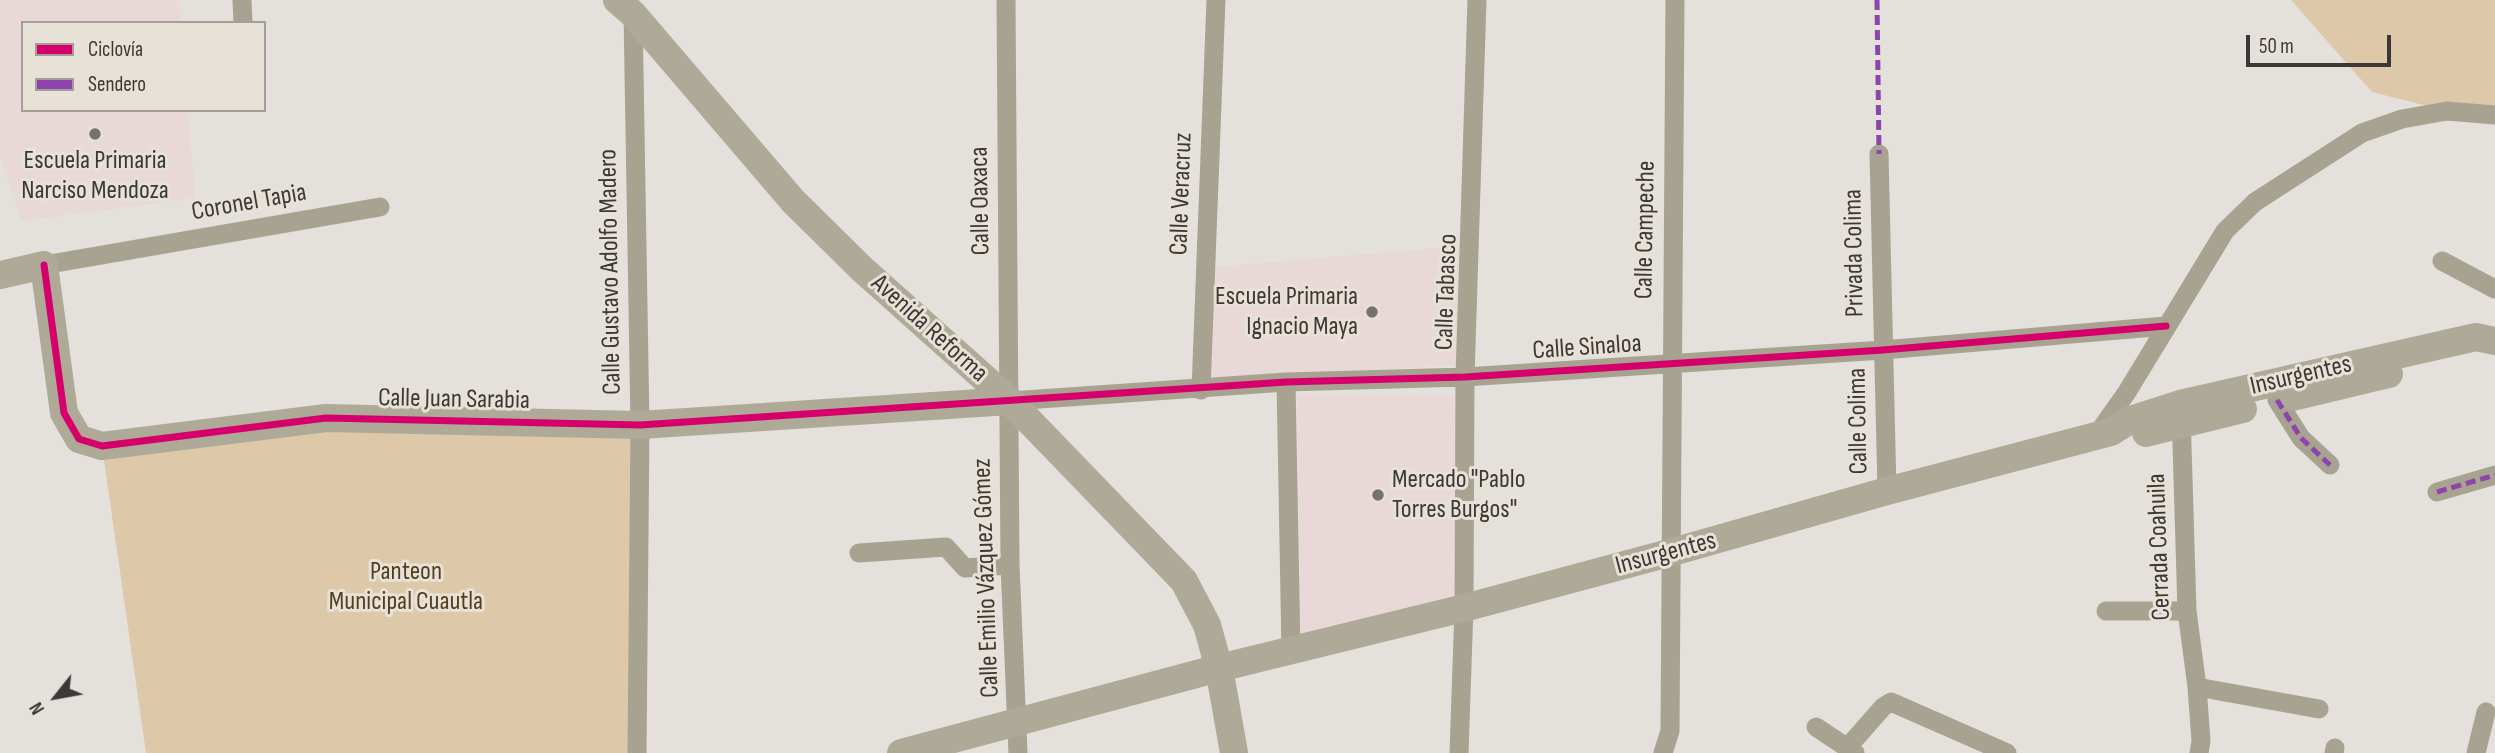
<!DOCTYPE html>
<html>
<head>
<meta charset="utf-8">
<style>
	body { margin:0 }
	#map { position:relative; width:2495px; height:753px; overflow:hidden; background:#e4e0dc; font-family:"Sofia Sans Condensed",sans-serif }
	canvas { display:block }
	.legend { position:absolute; left:21px; top:21px; width:245px; height:91px; box-sizing:border-box; background:#e8e1d8; border:2px solid #a39e97; margin:0; padding:9px 12px; list-style:none; font-size:21px; color:#3b3935 }
	.legend li { display:flex; align-items:center; gap:14px; height:35px }
	.legend b { width:35px; border:2px solid #a39e97 }
	.north { position:absolute; left:21px; top:662px; width:70px; height:70px; -webkit-text-stroke:5px #e8e1d8; paint-order:stroke; rotate:239deg; font-size:19px; font-weight:700; line-height:28px; text-align:center; color:#3b3935 }
	.north::after { content:''; display:block; margin:auto; width:24px; height:32px; background:#3b3935; clip-path:polygon(50% 0,100% 100%,50% 72%,0 100%) }
	.scale { position:absolute; left:2246px; top:35px; width:145px; height:32px; box-sizing:border-box; border:4px solid #3b3935; border-top:0; padding-left:9px; font-size:21px; line-height:24px; white-space:nowrap; color:#3b3935; -webkit-text-stroke:5px #e8e1d8; paint-order:stroke }
</style>
</head>
<body>
<div id="map">
<canvas width="2495" height="753"></canvas>
<ul class="legend">
<li><b style="height:9px;background:#d6006c"></b>Ciclovía</li>
<li><b style="height:9px;background:#8e44ad"></b>Sendero</li>
</ul>
<div class="north">N</div>
<div class="scale">50 m</div>
</div>
<script>
const ctx = document.querySelector('canvas').getContext('2d');
ctx.lineJoin = 'round';
function fillPath(path, color) { ctx.fillStyle = color; ctx.fill(path, 'evenodd'); }
const shape = rows => new Path2D(rows.map(r => 'M' + r).join(''));
function trace(path, color, width, dash) { ctx.strokeStyle = color; ctx.lineWidth = width; ctx.lineCap = dash ? 'butt' : 'round'; ctx.setLineDash(dash || []); ctx.stroke(path); }
function write(font, color, halo, rows, align = 'center') {
  ctx.font = font + ' "Sofia Sans Condensed",sans-serif'; ctx.lineWidth = 6; ctx.setLineDash([]); ctx.textBaseline = 'middle'; ctx.strokeStyle = halo; ctx.fillStyle = color; for (const [text, x, y, turn = 0] of rows) {
    ctx.save(); ctx.translate(x, y); ctx.rotate((+turn || 0) * Math.PI / 180); ctx.textAlign = isNaN(turn) ? turn : align; if (halo) ctx.strokeText(text, 0, 0); ctx.fillText(text, 0, 0); ctx.restore();
  }
}
const commercial = shape([
	[0,0,179,0,181,23,23,23,23,110,188,110,195,198,22,221,0,159],
	[1462,246,1458,365,1210,380,1214,267],
	[1297,395,1456,395,1457,594,1301,635]
]);
const green = shape([
	[2291,0,2495,0,2495,114,2447,111,2372,92],
	[326,418,640,425,637,753,146,753,102,446]
]);
const street = shape([
	[242,0,243,23],
	[1006,0,1010,565,1018,753],
	[633,12,640,425,637,753],
	[1879,154,1887,491],
	[2442,261,2495,289],
	[44,265,380,207],
	[1286,382,1291,650],
	[1201,390,1216,0],
	[2277,400,2301,438,2330,465],
	[1010,401,1286,382,1465,377,1883,350,2166,326],
	[2181,412,2187,611,2197,687,2201,741,2199,753],
	[2096,436,2127,392,2225,231,2255,202,2362,133,2402,119,2447,111,2495,115],
	[2437,492,2495,475],
	[859,553,946,547,965,568,1010,565],
	[2106,611,2187,611],
	[2197,687,2319,709],
	[1816,727,1855,753],
	[1847,748,1883,707,1891,702,2007,753],
	[1459,753,1464,608,1465,377,1477,0],
	[1663,753,1670,731,1675,0],
	[2334,753,2335,748],
	[2476,753,2486,712]
]);
const secondary = shape([
	[617,0,633,14,793,201,862,269,1010,401,1184,581,1207,625,1219,668,1234,753],
	[0,275,44,265,64,413,79,439,102,446,326,418,640,425,1010,401],
	[2293,397,2389,374],
	[2146,433,2243,409],
	[901,753,1219,668,1464,608,1669,553,1887,491,2111,432,2130,420,2180,404,2476,337,2495,341]
]);
const quiet = shape([
	[1877,0,1879,154],
	[2277,400,2301,438,2330,465],
	[2437,492,2495,475]
]);
const cycleway = shape([
	[44,265,64,413,79,439,102,446,326,418,640,425,1286,382,1465,377,1883,350,2166,326]
]);
const markers = [
	[95,134,7,"#76736f"],
	[1372,312,7,"#76736f"],
	[1378,495,7,"#76736f"]
];
const poiNames = [
	["Escuela Primaria",95,161],
	["Narciso Mendoza",95,191],
	["Escuela Primaria",1358,297,"right"],
	["Ignacio Maya",1358,327,"right"],
	["Mercado \"Pablo",1392,480,"left"],
	["Torres Burgos\"",1392,510,"left"]
];
const streetNames = [
	["Calle Veracruz",1182,194,-88],
	["Calle Oaxaca",981,201,-91],
	["Coronel Tapia",249,203,-10],
	["Calle Campeche",1646,230,-89],
	["Privada Colima",1855,253,-91],
	["Calle Gustavo Adolfo Madero",611,272,-91],
	["Calle Tabasco",1447,292,-88],
	["Avenida Reforma",929,329,42],
	["Calle Sinaloa",1587,348,-4],
	["Insurgentes",2301,376,-13],
	["Calle Juan Sarabia",454,400,1],
	["Calle Colima",1859,421,-91],
	["Cerrada Coahuila",2160,547,-92],
	["Insurgentes",1666,554,-15],
	["Calle Emilio Vázquez Gómez",987,578,-92]
];
const parkNames = [
	["Panteon",406,572],
	["Municipal Cuautla",406,602]
];
fillPath(commercial, '#e8d8d8');
fillPath(green, '#ddc8aa');
trace(street, '#a8a290', 19);
trace(secondary, '#afa997', 28);
trace(quiet, '#8e44ad', 5, [10, 5]);
trace(cycleway, '#d6006c', 7);
for (const [x, y, r, color] of markers) { const dot = new Path2D(); dot.arc(x, y, r, 0, 2 * Math.PI); ctx.fillStyle = color; ctx.fill(dot); trace(dot, '#e8e1d8', 2.5); }
write('26px', '#3b3935', '#e8e1d8', poiNames);
write('26px', '#3b3935', '#e8e1d8', streetNames);
write('26px', '#543f1d', '#e8e1d8', parkNames);
</script>
</body>
</html>
